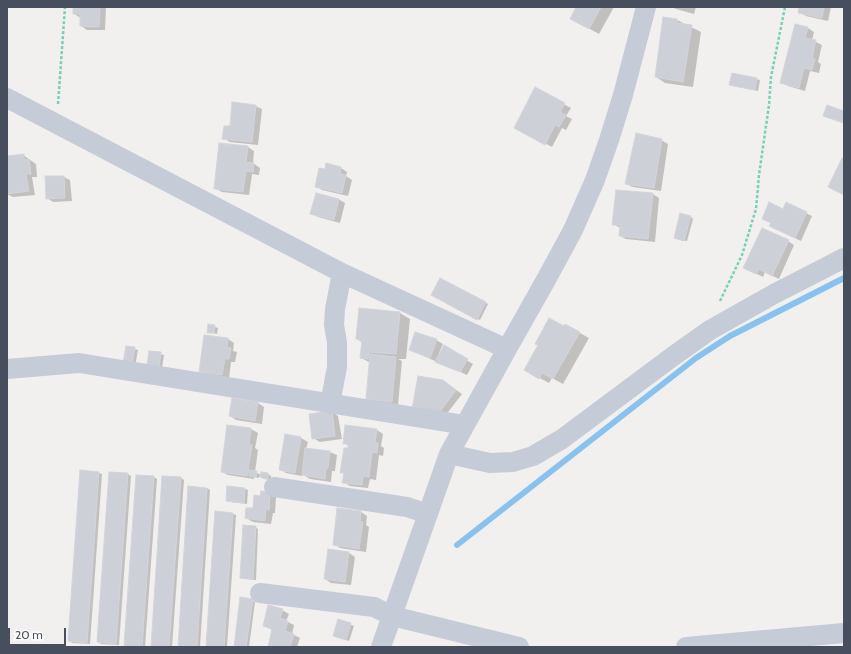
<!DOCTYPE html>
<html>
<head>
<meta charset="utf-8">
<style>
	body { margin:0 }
	#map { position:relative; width:851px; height:654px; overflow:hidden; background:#f2f0ef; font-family:Cabin,sans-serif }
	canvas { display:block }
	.frame { position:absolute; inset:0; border:8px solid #474e5e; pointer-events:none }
	.scale { position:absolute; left:8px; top:628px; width:58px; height:18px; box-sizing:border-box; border:2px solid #474e5e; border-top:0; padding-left:5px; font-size:12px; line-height:14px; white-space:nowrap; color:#474e5e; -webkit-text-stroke:3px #fff; paint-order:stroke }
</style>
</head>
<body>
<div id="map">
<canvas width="851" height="654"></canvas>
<div class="frame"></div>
<div class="scale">20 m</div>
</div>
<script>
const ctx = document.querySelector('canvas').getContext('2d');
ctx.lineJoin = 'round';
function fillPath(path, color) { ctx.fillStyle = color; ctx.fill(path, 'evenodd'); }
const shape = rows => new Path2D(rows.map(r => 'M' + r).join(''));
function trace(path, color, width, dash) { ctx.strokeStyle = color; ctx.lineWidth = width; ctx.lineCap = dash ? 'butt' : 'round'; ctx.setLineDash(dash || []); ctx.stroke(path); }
const shadow = shape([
	[74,7,106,7,105,30,87,30,81,26,81,18,74,14],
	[577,7,614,7,599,34,581,24],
	[672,7,696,7,694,14,676,9],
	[800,7,831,7,828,21,806,16,799,12],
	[677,20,701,32,693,87,665,83,656,77],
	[795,25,808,28,814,32,812,40,822,45,818,62,821,64,819,73,810,71,805,91,788,86,781,82],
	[732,74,760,80,758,91,733,86,730,85],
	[536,89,571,108,566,116,572,119,566,130,562,128,552,147,522,131],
	[255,106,262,109,258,145,230,142,223,138,231,127],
	[661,140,668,144,661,191,633,187,626,184],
	[248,147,254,151,253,163,260,168,259,175,252,174,249,195,222,192,215,188],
	[23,155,36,164,37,177,32,177,35,195,13,197,7,194,7,157],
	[327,165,341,168,347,172,346,176,352,180,348,196,322,190,316,186,326,170],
	[64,177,70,180,72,201,53,202,47,198],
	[653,194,659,198,655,242,626,239,620,236,620,228,613,224],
	[338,199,345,203,340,223,318,217,311,213],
	[784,210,806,213,812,216,801,241,770,226],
	[691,217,693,219,687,241,678,239],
	[788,241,794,245,779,279,765,272,763,277,751,271],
	[440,279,488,304,480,320,432,295],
	[360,309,400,313,410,319,406,359,398,359,402,361,398,405,374,402,367,399,371,363,361,358,363,343,357,339],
	[209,325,218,328,217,334,208,332],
	[565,325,589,338,563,384,552,378,549,383,525,370],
	[205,336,228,339,234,343,233,351,237,352,235,362,231,362,229,378,207,375,201,372],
	[436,340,443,344,439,353,440,354,444,347,473,364,467,375,410,350],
	[127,347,138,350,135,366,127,364],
	[150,352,164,355,162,368,151,367],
	[449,385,462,394,445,416,420,412],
	[258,403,264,407,262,424,236,420,230,416],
	[332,412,338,416,342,439,320,442,313,438],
	[228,426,251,429,258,433,255,448,258,450,255,472,261,475,262,473,268,474,271,476,271,480,264,479,259,476,259,478,254,477,254,479,228,475,222,472],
	[377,430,383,434,381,446,384,448,383,456,379,455,376,480,370,479,368,488,350,486,343,482,345,474,341,472,349,449,349,446,344,443],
	[286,435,301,438,308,442,306,449,330,452,337,455,335,471,332,471,331,482,310,479,302,474,302,476,286,473,280,469],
	[99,473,102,474,90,644,72,643,70,641],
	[128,474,131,476,119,645,101,644,98,642],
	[137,476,154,477,157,479,145,647,128,647,125,645],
	[163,477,181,478,184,480,172,647,154,647],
	[228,487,245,489,248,490,247,504,230,502,227,501],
	[207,488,210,490,200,647,179,647],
	[262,492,276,497,275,513,273,513,271,524,253,522,246,518,254,509,261,497],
	[361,512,367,516,366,525,369,527,366,552,340,548,334,544],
	[216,513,233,514,236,515,227,647,207,647],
	[255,527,258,529,256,580,244,579,241,577],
	[329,550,349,553,355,557,351,585,331,583,325,579],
	[252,600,255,602,249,647,235,647],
	[282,610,289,614,286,621,294,625,292,634,300,638,297,647,269,647,272,630,264,626],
	[338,620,354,626,349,641,334,636]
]);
const stream = shape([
	[457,545,696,358,730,336,844,278]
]);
const building = shape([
	[73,7,100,7,99,27,80,26,80,14,73,14,73,7],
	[576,7,601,7,589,29,570,19,576,7],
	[799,7,824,7,822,18,798,13,799,7],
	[663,17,677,19,677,23,692,25,683,82,655,77,663,17],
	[795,24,808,27,805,38,816,40,812,59,815,59,812,70,804,68,799,88,780,83,795,24],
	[732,73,757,78,755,90,729,85,732,73],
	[535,87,565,103,560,112,566,115,559,127,555,125,545,145,514,128,535,87],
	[232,102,256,105,252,142,222,139,224,126,230,126,232,102],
	[827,105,844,111,844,123,823,116,827,105],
	[636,133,662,139,654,188,625,184,636,133],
	[219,143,248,146,246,162,254,163,253,172,246,171,243,192,214,189,219,143],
	[24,154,24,160,29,159,31,174,26,174,29,191,7,194,7,156,24,154],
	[842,158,844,159,844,195,828,187,842,158],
	[326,163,341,167,340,174,346,175,342,193,315,187,319,168,325,169,326,163],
	[45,176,64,176,65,198,46,199,45,176],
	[616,190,653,193,648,239,619,236,620,225,612,225,616,190],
	[316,193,339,199,334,220,310,214,316,193],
	[769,202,783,209,786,202,807,212,795,238,769,226,771,223,762,219,769,202],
	[680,213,691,216,684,241,674,238,680,213],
	[762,228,789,240,772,276,759,269,756,274,743,268,762,228],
	[440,278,486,302,477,320,431,295,440,278],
	[359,308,400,312,396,354,369,352,368,359,360,358,362,340,356,339,359,308],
	[549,318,564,326,565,324,580,332,553,379,542,373,539,379,524,370,538,345,535,344,549,318],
	[208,324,215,325,214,333,207,333,208,324],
	[415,332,437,339,430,358,409,350,415,332],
	[204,335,228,338,227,347,231,348,229,359,225,359,222,375,199,372,204,335],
	[444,345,468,359,460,372,435,362,444,345],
	[126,346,135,347,132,365,123,363,126,346],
	[149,351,161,352,159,367,147,365,149,351],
	[370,354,396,357,392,402,366,399,370,354],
	[418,376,443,380,456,390,439,413,412,409,418,376],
	[232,398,258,402,255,421,229,416,232,398],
	[332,411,335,436,312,439,309,414,332,411],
	[227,425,251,428,249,445,252,445,247,476,221,472,227,425],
	[345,425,377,429,375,443,378,443,377,453,372,452,369,477,363,476,362,485,342,483,344,473,340,473,344,448,348,448,348,444,343,444,345,425],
	[285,434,301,437,295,473,279,470,285,434],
	[305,448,330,451,328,468,326,468,325,479,302,475,305,448],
	[80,470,99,472,87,643,68,641,80,470],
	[249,470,257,471,256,477,249,476,249,470],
	[109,472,128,473,116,644,97,642,109,472],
	[261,472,268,473,268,479,260,477,261,472],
	[136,475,154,476,142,647,124,646,136,475],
	[162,476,181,477,169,647,151,647,162,476],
	[188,486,207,488,197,647,178,647,188,486],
	[227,486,245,488,244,503,226,501,227,486],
	[261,491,270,492,269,510,266,509,265,521,245,518,246,508,253,508,254,495,260,496,261,491],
	[337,508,361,511,360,522,363,522,359,549,333,545,337,508],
	[215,511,233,513,224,647,206,647,215,511],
	[243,525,256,526,253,579,240,578,243,525],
	[328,549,349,552,345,582,324,579,328,549],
	[240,597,253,599,246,647,234,647,240,597],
	[268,605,283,609,280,618,288,621,285,631,294,634,290,647,268,647,272,629,263,626,268,605],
	[338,619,351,623,346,640,333,636,338,619]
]);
const path = shape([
	[58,104,65,7],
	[720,301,742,255,756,209,759,175,769,105,771,77,785,7]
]);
const minor = shape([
	[7,98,342,273,507,349],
	[7,369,79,363,465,425],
	[330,404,337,367,337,342,334,325,335,309,342,273],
	[449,454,490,463,513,462,533,456,562,439,672,357,710,330,774,294,844,258],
	[274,487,407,507,428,514],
	[260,593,374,607,392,616,519,647],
	[381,647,449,454,507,349,547,278,573,230,595,180,609,140,623,95,646,7],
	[686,647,844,633]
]);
fillPath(shadow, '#0003');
trace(stream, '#89c2ef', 6);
fillPath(building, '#ced0d7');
trace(building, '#d3d4db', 1);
trace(path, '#74d0b7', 2.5, [3, 2]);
trace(minor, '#c6cbd8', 20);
</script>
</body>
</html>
